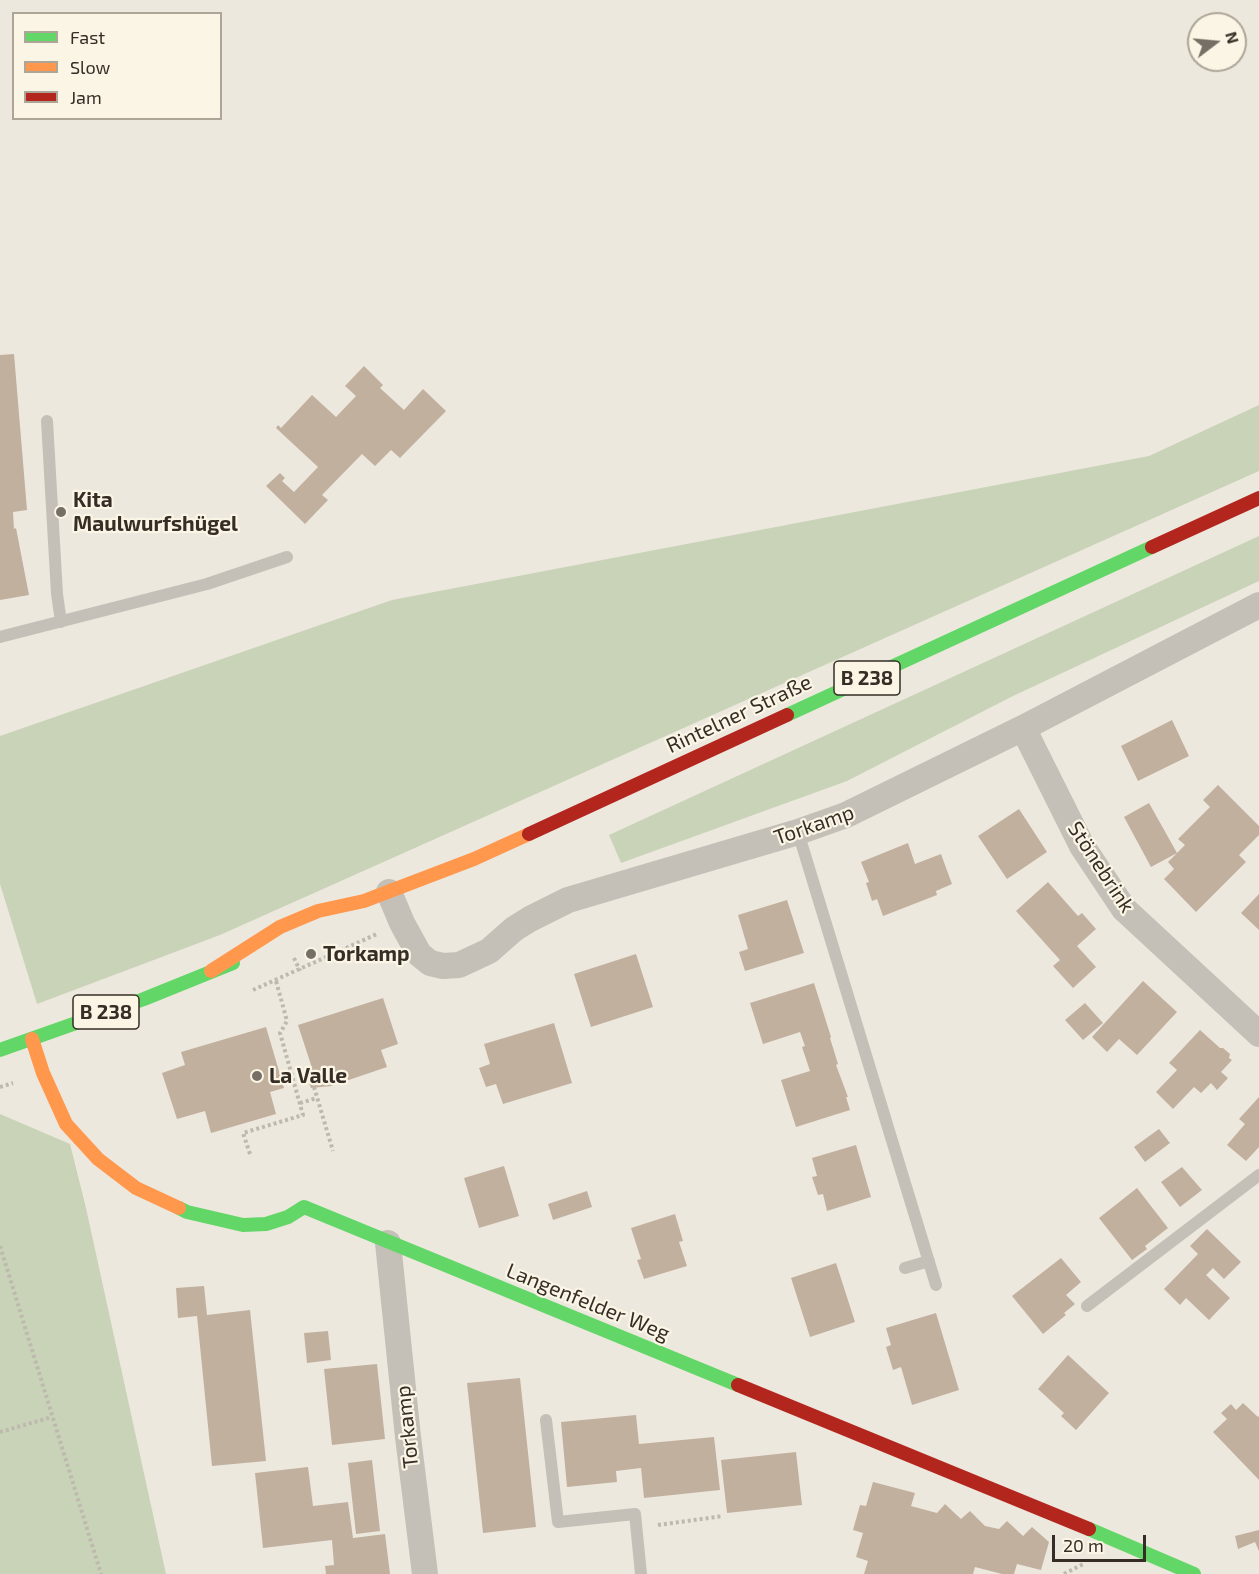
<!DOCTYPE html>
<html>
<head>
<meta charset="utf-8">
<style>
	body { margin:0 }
	#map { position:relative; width:1259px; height:1574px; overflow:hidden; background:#ede8de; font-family:"Exo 2",sans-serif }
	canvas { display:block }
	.legend { position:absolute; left:12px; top:12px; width:210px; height:108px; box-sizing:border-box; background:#faf5e4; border:2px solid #aca598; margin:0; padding:8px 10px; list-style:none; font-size:18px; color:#362e26 }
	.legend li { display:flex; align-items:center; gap:12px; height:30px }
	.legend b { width:30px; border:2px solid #aca598 }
	.north { position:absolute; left:1187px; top:12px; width:60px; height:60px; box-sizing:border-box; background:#faf5e4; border:2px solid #aca598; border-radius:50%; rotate:74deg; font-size:16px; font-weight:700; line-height:24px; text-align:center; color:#362e26 }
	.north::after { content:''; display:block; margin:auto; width:21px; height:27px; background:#766f66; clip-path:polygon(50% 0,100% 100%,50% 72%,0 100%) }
	.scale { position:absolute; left:1052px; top:1535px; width:94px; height:27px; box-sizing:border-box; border:3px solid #362e26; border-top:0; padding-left:8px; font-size:18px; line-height:21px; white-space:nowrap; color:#362e26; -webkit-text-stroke:4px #faf5e4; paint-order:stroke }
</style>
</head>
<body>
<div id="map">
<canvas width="1259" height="1574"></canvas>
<ul class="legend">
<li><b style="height:8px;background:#63d668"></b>Fast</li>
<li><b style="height:8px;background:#ff974d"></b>Slow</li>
<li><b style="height:8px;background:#b3261e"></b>Jam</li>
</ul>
<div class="north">N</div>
<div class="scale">20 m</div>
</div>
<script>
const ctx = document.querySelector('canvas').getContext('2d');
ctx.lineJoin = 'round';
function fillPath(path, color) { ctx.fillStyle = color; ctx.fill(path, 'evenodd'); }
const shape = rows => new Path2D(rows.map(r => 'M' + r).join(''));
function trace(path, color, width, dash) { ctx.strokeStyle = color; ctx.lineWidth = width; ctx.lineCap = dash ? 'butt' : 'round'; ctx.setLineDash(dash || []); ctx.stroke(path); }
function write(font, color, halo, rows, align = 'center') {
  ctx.font = font + ' "Exo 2",sans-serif'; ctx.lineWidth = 4.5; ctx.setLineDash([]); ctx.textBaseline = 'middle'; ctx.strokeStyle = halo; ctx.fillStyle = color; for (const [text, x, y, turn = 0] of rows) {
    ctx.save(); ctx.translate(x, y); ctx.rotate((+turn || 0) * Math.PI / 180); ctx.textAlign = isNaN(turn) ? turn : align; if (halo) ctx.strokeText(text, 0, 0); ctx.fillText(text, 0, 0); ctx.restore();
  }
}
const green = shape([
	[1259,405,1259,471,220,935,37,1004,0,884,0,736,392,600,1149,456],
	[1259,536,1259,581,1013,696,847,781,621,863,609,835],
	[0,1114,70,1144,86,1208,166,1574,0,1574]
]);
const building = shape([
	[14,354,27,510,13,512,14,529,16,528,29,595,0,600,0,355],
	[364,366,383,385,380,388,404,410,423,389,446,411,400,458,391,450,375,466,362,454,322,495,328,500,305,524,266,486,280,473,285,478,282,481,294,492,318,467,276,428,278,425,281,428,312,395,336,417,356,396,345,386],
	[1172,720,1189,756,1138,781,1121,746],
	[1218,785,1259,826,1259,835,1239,855,1246,862,1196,912,1164,879,1174,869,1168,862,1185,845,1178,839,1210,807,1203,800],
	[1149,803,1177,853,1151,867,1124,817],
	[1019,809,1047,852,1007,879,978,836],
	[908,843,915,864,941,854,952,884,936,891,937,895,883,916,877,899,872,901,866,883,869,882,861,862],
	[1048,882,1078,916,1082,913,1096,929,1077,946,1096,967,1073,988,1053,966,1060,960,1016,911],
	[1259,894,1259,930,1241,913],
	[787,900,804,953,745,971,739,952,748,949,738,915],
	[636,954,653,1007,591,1027,574,974],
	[1143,981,1177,1012,1137,1055,1119,1039,1107,1052,1092,1037],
	[814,983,831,1037,830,1038,838,1064,836,1065,848,1097,846,1097,850,1110,796,1127,781,1080,810,1071,802,1047,805,1046,800,1032,763,1044,750,1003],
	[383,998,398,1044,381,1050,387,1067,331,1086,311,1088,304,1070,312,1068,298,1025],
	[1085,1003,1103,1023,1083,1040,1065,1020],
	[554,1023,572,1083,503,1104,496,1084,486,1087,479,1068,490,1064,484,1044],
	[266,1027,284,1088,270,1092,276,1114,211,1133,205,1111,177,1119,162,1073,185,1065,181,1052],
	[1200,1030,1220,1048,1223,1048,1230,1054,1229,1058,1232,1060,1221,1072,1228,1078,1217,1090,1211,1083,1201,1093,1194,1087,1173,1109,1156,1092,1177,1070,1169,1063],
	[1259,1097,1259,1147,1246,1161,1227,1145,1245,1124,1239,1119],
	[1159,1129,1170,1143,1145,1162,1134,1147],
	[856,1145,871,1197,827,1211,823,1194,818,1195,812,1177,817,1176,812,1158],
	[504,1166,519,1216,479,1228,464,1178],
	[1182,1167,1202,1190,1180,1207,1161,1182],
	[1137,1188,1168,1228,1145,1246,1147,1249,1132,1260,1099,1218],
	[587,1191,592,1207,553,1220,548,1204],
	[675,1214,683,1241,679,1242,687,1266,644,1279,637,1260,641,1259,631,1228],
	[1207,1229,1241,1262,1224,1279,1213,1268,1206,1275,1230,1298,1209,1320,1186,1298,1180,1305,1164,1289,1198,1254,1190,1246],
	[1061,1258,1081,1282,1066,1295,1075,1304,1064,1313,1066,1315,1043,1334,1012,1296],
	[836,1263,855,1322,810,1337,791,1278],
	[204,1286,207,1315,250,1310,266,1461,212,1466,197,1316,178,1318,176,1288],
	[936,1313,959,1390,912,1405,901,1367,893,1370,886,1347,891,1345,886,1328],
	[328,1331,331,1360,307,1363,304,1333],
	[1068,1355,1109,1393,1076,1430,1061,1416,1064,1413,1038,1389],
	[377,1364,385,1439,332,1445,324,1369],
	[520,1378,536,1527,483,1533,467,1383],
	[1243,1403,1258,1417,1259,1416,1259,1480,1213,1432,1227,1419,1221,1413,1231,1404,1236,1410],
	[636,1415,639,1444,714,1437,720,1490,644,1498,641,1468,616,1471,617,1482,567,1487,561,1422],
	[796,1452,802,1505,727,1513,721,1460],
	[372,1460,380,1531,356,1534,348,1463],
	[308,1467,313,1506,348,1502,353,1538,385,1534,390,1574,326,1574,325,1566,334,1565,332,1540,263,1548,255,1473],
	[873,1482,915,1493,911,1506,937,1513,945,1504,961,1519,970,1511,985,1526,999,1529,1007,1521,1023,1536,1032,1527,1049,1542,1041,1570,1017,1564,1014,1574,1002,1574,975,1567,973,1574,864,1574,868,1561,856,1557,863,1533,853,1530,860,1505,866,1506],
	[1259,1530,1259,1551,1255,1542,1238,1549,1235,1536]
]);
const path = shape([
	[294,958,300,971],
	[253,990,377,934],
	[0,1087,13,1083],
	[314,1087,333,1151],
	[300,1103,317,1098],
	[250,1154,243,1133,303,1115,280,1033,287,1021,276,981],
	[0,1246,101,1574],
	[0,1432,52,1417],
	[658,1525,723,1516],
	[1064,1574,1085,1563]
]);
const lane = shape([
	[47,421,57,594,61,622],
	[0,637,207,584,287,557],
	[798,832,936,1285],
	[905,1268,929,1261],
	[1087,1306,1259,1175],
	[546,1420,558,1522,635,1514,641,1574]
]);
const street = shape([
	[1023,728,1082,846,1124,909,1259,1034],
	[389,892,402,923,419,954,430,963,443,966,459,965,489,951,514,929,530,919,568,900,798,832,846,815,1023,728,1259,605],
	[388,1243,408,1437,425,1574]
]);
const fast = shape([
	[787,715,1152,547],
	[0,1050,144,999,233,963],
	[179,1208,187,1212,243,1225,266,1224,288,1217,304,1207,738,1385],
	[1089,1529,1194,1574]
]);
const slow = shape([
	[211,971,280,927,318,911,364,901,474,859,529,834],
	[32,1039,43,1073,66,1124,98,1159,136,1188,179,1208]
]);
const jam = shape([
	[1152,547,1259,498],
	[529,834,787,715],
	[738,1385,1089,1529]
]);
const markers = [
	[61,512,6,"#766f66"],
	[311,954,6,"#766f66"],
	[257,1076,6,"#766f66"]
];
const shields = [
	[867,678,66],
	[106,1012,66]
];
const shieldNames = [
	["B 238",867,678],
	["B 238",106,1012]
];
const poiNames = [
	["Kita",73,500],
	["Maulwurfshügel",73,524],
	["Torkamp",323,954],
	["La Valle",269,1076]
];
const streetNames = [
	["Rintelner Straße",739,714,-25],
	["Torkamp",814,825,-19],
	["Stönebrink",1101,867,57],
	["Langenfelder Weg",588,1302,22],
	["Torkamp",407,1427,-96]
];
fillPath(green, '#c9d3b7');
fillPath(building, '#c2b09f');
trace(path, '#beb9af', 4, [3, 3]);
trace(lane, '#c5c0b7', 12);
trace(street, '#c5c0b7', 26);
trace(fast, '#63d668', 14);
trace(slow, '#ff974d', 14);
trace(jam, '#b3261e', 14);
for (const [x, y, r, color] of markers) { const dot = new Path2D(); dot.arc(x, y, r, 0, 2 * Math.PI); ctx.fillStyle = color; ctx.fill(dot); trace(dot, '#faf5e4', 2); }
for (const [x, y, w] of shields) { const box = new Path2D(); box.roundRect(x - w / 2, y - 17, w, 34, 4.5); ctx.fillStyle = '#faf5e4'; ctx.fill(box); trace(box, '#362e26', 1.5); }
write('bold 20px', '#362e26', null, shieldNames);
write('bold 21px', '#362e26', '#faf5e4', poiNames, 'left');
write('21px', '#362e26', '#faf5e4', streetNames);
</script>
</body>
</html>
